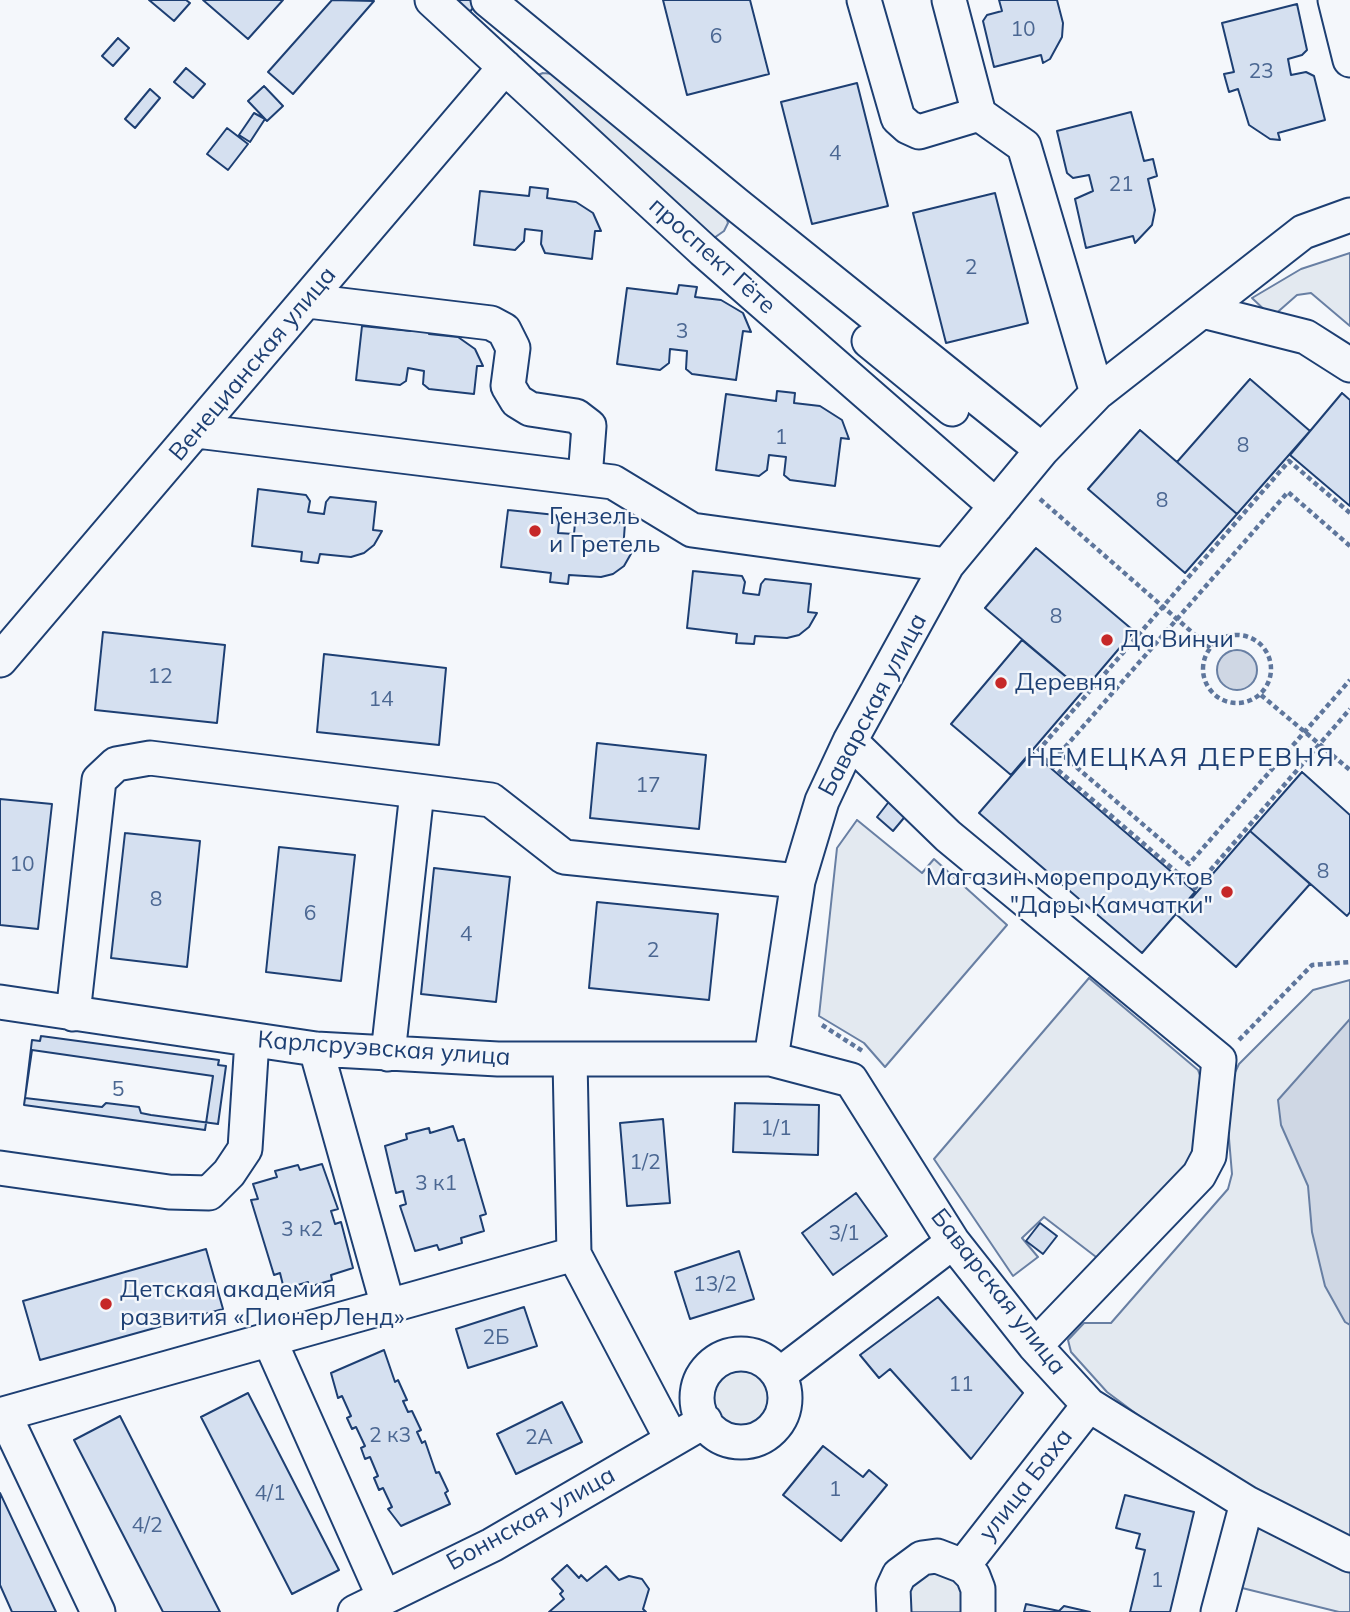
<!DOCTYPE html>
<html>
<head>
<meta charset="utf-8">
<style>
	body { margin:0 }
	canvas { display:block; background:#f4f7fb }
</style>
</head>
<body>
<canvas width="1350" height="1612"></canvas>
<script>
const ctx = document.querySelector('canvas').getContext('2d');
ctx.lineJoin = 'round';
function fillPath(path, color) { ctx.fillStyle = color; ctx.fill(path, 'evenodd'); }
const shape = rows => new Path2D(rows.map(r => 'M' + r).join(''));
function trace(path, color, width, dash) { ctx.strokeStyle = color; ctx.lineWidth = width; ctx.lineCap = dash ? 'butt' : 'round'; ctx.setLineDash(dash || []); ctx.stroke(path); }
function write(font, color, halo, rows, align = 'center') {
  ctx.font = font + ' Mulish,sans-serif'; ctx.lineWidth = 5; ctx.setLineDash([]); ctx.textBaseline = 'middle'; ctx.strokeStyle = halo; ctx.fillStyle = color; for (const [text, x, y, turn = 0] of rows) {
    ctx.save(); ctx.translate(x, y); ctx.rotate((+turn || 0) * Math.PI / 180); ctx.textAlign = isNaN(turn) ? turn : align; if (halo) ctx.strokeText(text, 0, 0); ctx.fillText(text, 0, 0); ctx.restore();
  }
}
const green = shape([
	[543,73,554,74,725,213,728,223,724,231,714,238,538,75,543,73],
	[1350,253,1350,326,1311,293,1297,295,1272,317,1252,298,1301,269,1350,253],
	[857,820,922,873,934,859,1007,925,885,1067,864,1043,819,1016,837,848,857,820],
	[1089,978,1198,1070,1203,1084,1197,1137,1192,1157,1100,1260,1044,1217,1022,1238,1038,1257,1013,1276,934,1159,1089,978],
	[1350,980,1350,1538,1271,1499,1166,1436,1107,1392,1071,1352,1068,1340,1084,1323,1111,1323,1228,1189,1232,1174,1227,1115,1229,1085,1239,1064,1313,990,1350,980],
	'713 1397a29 29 0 1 1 58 0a29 29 0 1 1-58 0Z',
	[1253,1528,1261,1528,1350,1570,1350,1612,1339,1612,1234,1586,1253,1528],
	[940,1570,963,1586,963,1612,910,1612,909,1588,922,1574,940,1570]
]);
const water = shape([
	'1217 670a20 20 0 1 1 40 0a20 20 0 1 1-40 0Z',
	[1350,1019,1350,1325,1345,1322,1325,1286,1312,1232,1308,1186,1281,1125,1278,1100,1350,1019]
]);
const building = shape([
	[149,0,186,0,190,3,174,21,149,0],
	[203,0,283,0,248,39,203,0],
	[332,0,374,1,293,94,268,72,332,0],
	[445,0,471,0,476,5,464,18,445,0],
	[663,0,750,0,769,74,687,95,663,0],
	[999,0,1057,0,1063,23,1062,37,1050,59,1043,63,1041,55,994,67,983,21,987,15,1002,11,999,0],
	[1297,4,1307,50,1302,55,1288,59,1291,75,1306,72,1314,76,1325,120,1278,133,1280,140,1270,139,1249,125,1238,89,1229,92,1224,74,1234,72,1222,23,1297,4],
	[118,38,129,48,113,66,102,56,118,38],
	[186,68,205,84,193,98,174,82,186,68],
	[857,83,888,206,812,224,781,102,857,83],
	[264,86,283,106,267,121,248,101,264,86],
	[150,89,160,98,135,128,125,119,150,89],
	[1131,112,1144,161,1153,159,1157,176,1148,179,1155,210,1152,225,1135,243,1133,236,1086,248,1075,199,1093,191,1089,175,1073,178,1067,173,1057,131,1131,112],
	[254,113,265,119,250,142,239,135,254,113],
	[227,128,248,144,228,170,207,154,227,128],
	[530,187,548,189,547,198,576,202,593,213,601,231,595,231,592,259,545,253,541,244,542,231,525,229,524,241,515,250,474,245,480,191,529,196,530,187],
	[995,193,1028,323,946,343,913,213,995,193],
	[679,285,697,287,695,297,721,300,743,313,751,332,743,331,736,380,692,374,686,369,687,351,670,349,669,363,660,370,617,364,627,288,677,294,679,285],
	[412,321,430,324,429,334,458,337,475,349,483,366,477,366,474,394,429,389,423,384,424,371,408,368,406,381,400,385,356,380,362,326,411,331,412,321],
	[1250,379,1310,431,1237,514,1177,462,1250,379],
	[777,391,795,393,794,403,820,406,842,420,849,439,841,438,835,486,790,480,784,475,786,457,769,455,767,470,759,476,716,470,726,394,776,401,777,391],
	[1342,393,1350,400,1350,506,1290,455,1342,393],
	[1140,430,1237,514,1185,573,1088,489,1140,430],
	[258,489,306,495,310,501,308,512,324,514,326,502,330,497,376,502,373,530,382,531,374,545,364,553,351,557,320,554,318,563,301,561,302,552,252,546,258,489],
	[508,510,556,515,559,522,558,533,574,534,575,523,580,518,625,523,623,551,632,552,624,566,613,574,601,577,569,575,568,584,550,582,551,573,501,567,508,510],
	[1036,548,1134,631,1083,691,985,608,1036,548],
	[693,571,742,576,745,582,743,593,759,595,761,584,765,579,811,584,808,612,817,613,809,627,799,635,787,638,755,636,754,644,736,643,737,634,687,628,693,571],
	[103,632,225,645,217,723,95,710,103,632],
	[1022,640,1083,691,1011,775,951,724,1022,640],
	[324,654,446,668,439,745,317,732,324,654],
	[597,743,706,755,699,829,590,818,597,743],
	[1032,752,1195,892,1142,953,979,813,1032,752],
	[1302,772,1350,815,1350,912,1347,916,1250,831,1302,772],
	[0,799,52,804,38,929,0,925,0,799],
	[891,799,908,813,893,831,877,817,891,799],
	[1250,831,1310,884,1236,967,1177,915,1250,831],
	[125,833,200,841,187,967,111,958,125,833],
	[279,847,355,855,341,981,266,972,279,847],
	[434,868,510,877,496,1002,421,994,434,868],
	[597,902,718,914,709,1000,589,988,597,902],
	[41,1036,219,1060,218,1065,226,1066,218,1124,151,1115,141,1113,139,1107,106,1103,102,1107,25,1098,32,1040,40,1041,41,1036],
	[32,1050,213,1076,205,1130,24,1105,32,1050],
	[735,1103,819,1105,818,1155,733,1152,735,1103],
	[663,1119,670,1203,627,1206,620,1123,663,1119],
	[453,1126,458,1141,464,1139,486,1214,480,1216,484,1231,461,1238,462,1243,439,1250,437,1245,415,1251,400,1206,406,1204,403,1191,396,1193,385,1146,407,1139,406,1134,429,1128,430,1133,453,1126],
	[322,1164,338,1209,331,1211,335,1224,341,1222,353,1268,331,1275,332,1280,309,1287,308,1282,284,1289,280,1273,274,1275,251,1200,258,1199,253,1184,277,1177,275,1171,298,1165,300,1170,322,1164],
	[856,1193,887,1236,833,1275,802,1233,856,1193],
	[1040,1223,1057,1236,1043,1254,1026,1241,1040,1223],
	[206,1249,223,1309,40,1360,23,1301,206,1249],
	[739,1251,754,1299,690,1319,675,1272,739,1251],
	[938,1297,1023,1393,971,1459,890,1369,879,1378,860,1355,938,1297],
	[524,1307,537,1346,468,1368,456,1329,524,1307],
	[384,1350,395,1382,398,1380,407,1400,403,1401,408,1412,412,1411,421,1430,417,1432,422,1443,425,1441,436,1473,439,1472,448,1491,445,1493,450,1504,401,1526,388,1509,392,1507,383,1488,379,1490,374,1478,378,1476,370,1457,365,1459,361,1448,365,1446,356,1427,352,1429,347,1418,351,1416,342,1396,338,1398,331,1373,384,1350],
	[248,1393,339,1570,292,1594,201,1417,248,1393],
	[562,1402,582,1442,516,1474,497,1434,562,1402],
	[120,1416,220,1612,163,1612,74,1440,120,1416],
	[823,1446,863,1477,869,1470,887,1485,841,1541,783,1495,823,1446],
	[0,1493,56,1612,12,1612,0,1585,0,1493],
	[1125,1495,1194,1512,1170,1612,1130,1612,1145,1550,1136,1548,1140,1534,1116,1528,1125,1495],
	[567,1565,579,1578,581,1575,587,1581,606,1566,619,1580,629,1576,642,1579,649,1589,643,1609,646,1612,549,1612,564,1599,560,1594,563,1591,552,1579,567,1565],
	[1026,1604,1059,1611,1064,1606,1090,1612,1024,1612,1026,1604]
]);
const path = shape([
	[1040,499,1210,648],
	[1350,513,1289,461,1037,752,1195,888,1350,709],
	[1350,546,1288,492,1060,753,1189,864,1350,680],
	'1203 669a34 34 0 1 1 68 0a34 34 0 1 1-68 0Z',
	[1261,695,1350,770],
	[822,1025,864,1052],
	[1239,1040,1312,965,1350,962]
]);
const minor = shape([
	[432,0,703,250,996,506],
	[488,0,737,205,1042,450],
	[864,0,898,118,908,127,919,132,979,114],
	[949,0,979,114,1024,146,1097,393],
	[1335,0,1350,60],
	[1350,215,1303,232,1097,393,1042,450,947,565,850,741,822,801,798,881,771,1059,851,1080,953,1242,1035,1346,1089,1405,1247,1503,1350,1555],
	[308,301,491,323,504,330,513,348,508,386,517,401,530,409,576,416,589,426,585,478],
	[1203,311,1306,337,1350,365],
	[869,341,952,409],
	[197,431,613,482,692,530,947,565],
	[0,660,505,67],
	[850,741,948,836,1219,1060,1209,1156,1199,1175,1035,1346],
	[0,1002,316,1049,498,1059,771,1059],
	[73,1014,99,780,116,764,150,758,491,800,564,857,798,881],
	[316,1049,388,1306],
	[388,1054,417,792],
	[570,1060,574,1254,672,1440],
	[0,1168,169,1192,209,1193,229,1173,245,1149,252,1040],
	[269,1339,384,1597],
	'697 1398a44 44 0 1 1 88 0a44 44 0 1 1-88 0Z',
	[779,1375,953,1242],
	[4,1414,98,1612],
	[0,1415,574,1254],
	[963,1566,1089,1405],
	[355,1612,492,1545,705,1421],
	[894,1612,893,1588,899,1575,922,1558,937,1556,963,1566,973,1576,978,1589,978,1612],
	[1218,1612,1247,1503]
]);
const markers = [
	[535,531,7,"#c62828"],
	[1107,640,7,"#c62828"],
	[1001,683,7,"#c62828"],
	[1227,892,7,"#c62828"],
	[106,1304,7,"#c62828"]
];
const numberNames = [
	["10",1023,30],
	["6",716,37],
	["23",1261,72],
	["4",835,154],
	["21",1121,185],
	["2",971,268],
	["3",682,332],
	["1",781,438],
	["8",1243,446],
	["8",1162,501],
	["8",1056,617],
	["12",160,677],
	["14",381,700],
	["17",648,786],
	["10",22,865],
	["8",1323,872],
	["8",156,900],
	["6",310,914],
	["4",466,935],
	["2",653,951],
	["5",118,1090],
	["1/1",776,1129],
	["1/2",645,1163],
	["3 к1",436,1184],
	["3 к2",302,1230],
	["3/1",844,1234],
	["13/2",715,1285],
	["2Б",496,1338],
	["11",961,1385],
	["2 к3",390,1436],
	["2А",539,1438],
	["1",835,1490],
	["4/1",270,1494],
	["4/2",147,1526],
	["1",1157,1581]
];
const streetNames = [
	["проспект Гёте",712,256,42],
	["Венецианская улица",253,364,-50],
	["Баварская улица",873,705,-62],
	["Карлсруэвская улица",384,1049,4],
	["Баварская улица",998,1292,52],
	["улица Баха",1026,1485,-52],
	["Боннская улица",531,1519,-29]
];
const poiNames = [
	["Гензель",549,517],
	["и Гретель",549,545],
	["Да Винчи",1121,640],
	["Деревня",1015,683],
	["Магазин морепродуктов",1213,878,"right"],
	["\"Дары Камчатки\"",1213,906,"right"],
	["Детская академия",120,1290],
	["развития «ПионерЛенд»",120,1318]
];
const neighbourhoodNames = [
	["НЕМЕЦКАЯ ДЕРЕВНЯ",1181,758]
];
fillPath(green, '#e3e9f0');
trace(green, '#687fa3', 2);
fillPath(water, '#cfd7e4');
trace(water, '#687fa3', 2);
fillPath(building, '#d5e0f0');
trace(building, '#1d3f73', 2);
trace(minor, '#1d3f73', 37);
trace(path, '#5e769c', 4.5, [5, 3.5]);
trace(minor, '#f4f7fb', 33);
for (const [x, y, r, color] of markers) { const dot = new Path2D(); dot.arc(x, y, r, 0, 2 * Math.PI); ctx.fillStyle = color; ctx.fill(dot); trace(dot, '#f4f7fb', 2.5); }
write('21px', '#4b6792', null, numberNames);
write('24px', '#1d3f73', '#f4f7fb', streetNames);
write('24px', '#1d3f73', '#f4f7fb', poiNames, 'left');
ctx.letterSpacing = '2px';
write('26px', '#1d3f73', '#f4f7fb', neighbourhoodNames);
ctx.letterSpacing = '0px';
</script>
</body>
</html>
